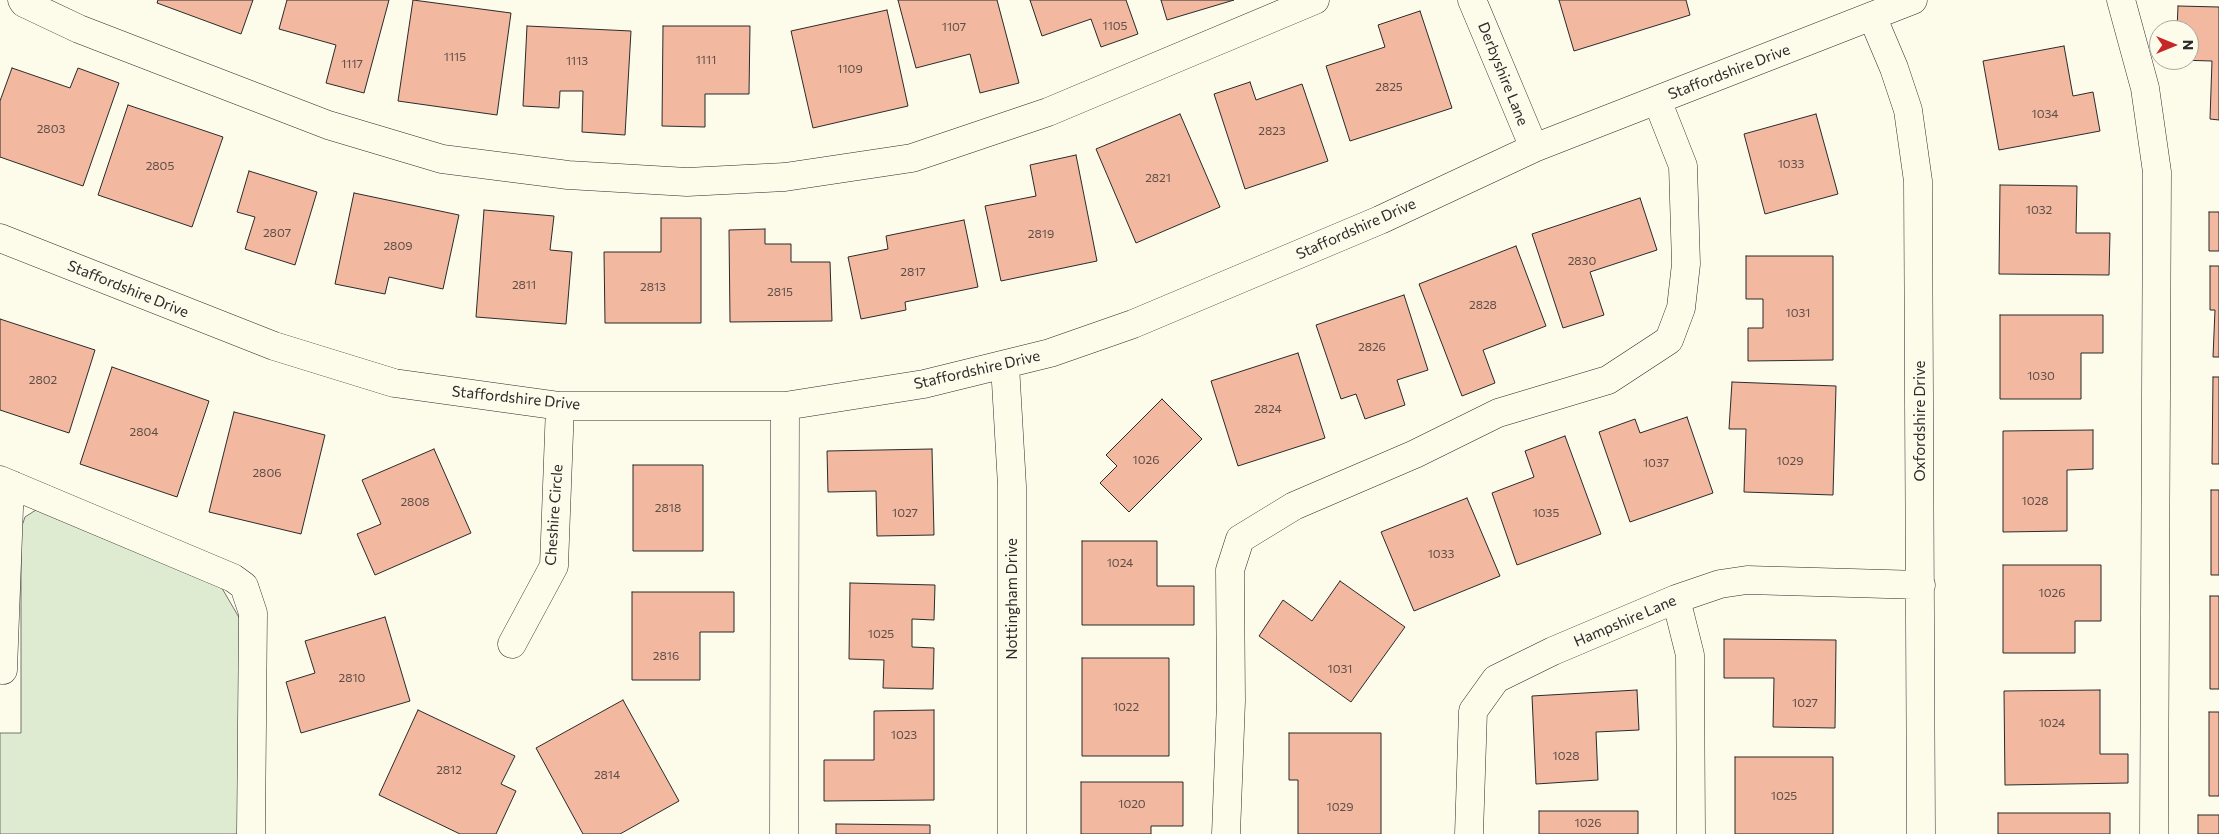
<!DOCTYPE html>
<html>
<head>
<meta charset="utf-8">
<style>
	body { margin:0 }
	#map { position:relative; width:2219px; height:834px; overflow:hidden; background:#fdfbea; font-family:Commissioner,sans-serif }
	canvas { display:block }
	.north { position:absolute; left:2149px; top:20px; width:50px; height:50px; box-sizing:border-box; background:#fdfbea; border:1px solid #a9a89e; border-radius:50%; rotate:90deg; font-size:14px; font-weight:700; line-height:20px; text-align:center; color:#2b2b2b }
	.north::after { content:''; display:block; margin:auto; width:18px; height:22px; background:#c62828; clip-path:polygon(50% 0,100% 100%,50% 72%,0 100%) }
</style>
</head>
<body>
<div id="map">
<canvas width="2219" height="834"></canvas>
<div class="north">N</div>
</div>
<script>
const ctx = document.querySelector('canvas').getContext('2d');
ctx.lineJoin = 'round';
function fillPath(path, color) { ctx.fillStyle = color; ctx.fill(path, 'evenodd'); }
const shape = rows => new Path2D(rows.map(r => 'M' + r).join(''));
function trace(path, color, width, dash) { ctx.strokeStyle = color; ctx.lineWidth = width; ctx.lineCap = dash ? 'butt' : 'round'; ctx.setLineDash(dash || []); ctx.stroke(path); }
function write(font, color, halo, rows, align = 'center') {
  ctx.font = font + ' Commissioner,sans-serif'; ctx.lineWidth = 4; ctx.setLineDash([]); ctx.textBaseline = 'middle'; ctx.strokeStyle = halo; ctx.fillStyle = color; for (const [text, x, y, turn = 0] of rows) {
    ctx.save(); ctx.translate(x, y); ctx.rotate((+turn || 0) * Math.PI / 180); ctx.textAlign = isNaN(turn) ? turn : align; if (halo) ctx.strokeText(text, 0, 0); ctx.fillText(text, 0, 0); ctx.restore();
  }
}
const green = shape([
	[39,508,216,578,244,626,241,834,0,834,0,733,21,733,21,529,25,517,39,508]
]);
const building = shape([
	[158,0,253,0,241,34,157,3,158,0],
	[287,0,389,0,364,93,326,83,336,45,279,29,287,0],
	[413,0,511,13,497,115,398,101,413,0],
	[898,0,997,0,1019,83,980,93,970,54,916,68,898,0],
	[1030,0,1126,0,1138,34,1101,47,1091,19,1042,36,1030,0],
	[1161,0,1234,0,1167,20,1161,0],
	[1559,0,1686,0,1690,15,1574,51,1559,0],
	[2178,6,2219,7,2219,120,2210,119,2212,61,2178,60,2189,60,2189,30,2177,30,2178,6],
	[887,10,908,106,813,128,791,31,887,10],
	[1420,11,1452,108,1350,141,1326,66,1385,47,1378,25,1420,11],
	[527,26,631,31,625,135,582,132,583,91,560,91,559,108,523,106,527,26],
	[663,26,750,26,749,94,705,94,705,127,662,126,663,26],
	[2064,46,2073,96,2093,92,2100,131,1999,150,1983,61,2064,46],
	[12,68,70,88,78,68,119,83,83,186,0,157,0,101,12,68],
	[1250,82,1256,100,1302,84,1328,161,1245,189,1214,94,1250,82],
	[128,105,223,137,192,227,98,195,128,105],
	[1180,114,1220,207,1136,243,1096,149,1180,114],
	[1816,114,1838,194,1765,214,1744,134,1816,114],
	[1076,155,1097,261,1001,281,985,206,1036,196,1030,165,1076,155],
	[249,171,317,192,295,265,245,249,255,217,237,212,249,171],
	[2000,185,2077,186,2076,233,2110,233,2109,275,1999,274,2000,185],
	[354,193,459,215,443,289,389,277,385,294,335,284,354,193],
	[1640,198,1657,250,1590,272,1604,315,1563,328,1532,234,1640,198],
	[484,210,554,216,550,250,572,252,566,324,476,317,484,210],
	[2209,212,2219,212,2219,251,2209,251,2209,212],
	[661,218,701,218,701,323,605,323,604,252,661,252,661,218],
	[964,220,978,287,905,302,906,310,861,319,848,257,888,249,886,236,964,220],
	[765,229,765,244,791,244,791,262,830,262,832,321,730,322,729,230,765,229],
	[1516,246,1546,326,1483,350,1495,383,1462,396,1419,284,1516,246],
	[1746,256,1833,256,1833,360,1748,361,1748,328,1763,328,1763,299,1746,299,1746,256],
	[2210,266,2219,266,2219,357,2213,357,2215,310,2210,310,2210,266],
	[1404,295,1428,370,1397,380,1405,405,1365,419,1356,394,1341,399,1316,325,1404,295],
	[2000,315,2103,315,2103,353,2081,353,2081,399,2000,399,2000,315],
	[0,319,95,350,69,433,0,410,0,319],
	[1298,353,1325,438,1238,466,1211,381,1298,353],
	[112,367,209,401,177,497,80,464,112,367],
	[2213,377,2219,377,2219,464,2212,464,2213,377],
	[1732,382,1836,386,1833,495,1744,492,1746,429,1729,429,1732,382],
	[1162,399,1202,439,1129,512,1100,483,1117,466,1106,455,1162,399],
	[234,412,325,435,301,534,209,512,234,412],
	[1687,417,1713,493,1630,522,1599,432,1635,419,1640,433,1687,417],
	[2093,430,2093,469,2067,470,2067,531,2003,532,2003,431,2093,430],
	[1565,436,1601,534,1517,565,1492,493,1534,477,1525,451,1565,436],
	[434,449,471,533,375,575,357,534,381,524,362,480,434,449],
	[932,449,934,535,877,536,876,491,828,492,827,451,932,449],
	[633,465,703,465,703,551,633,551,633,465],
	[2211,490,2219,490,2219,575,2211,575,2211,490],
	[1467,498,1500,576,1414,611,1381,532,1467,498],
	[1082,541,1157,541,1157,586,1194,586,1194,625,1082,625,1082,541],
	[2003,565,2101,565,2101,621,2075,621,2075,653,2003,653,2003,565],
	[1340,581,1405,627,1351,702,1259,636,1283,600,1312,621,1340,581],
	[850,583,935,585,934,620,912,619,912,647,934,648,933,689,883,688,884,660,849,659,850,583],
	[632,592,734,592,734,632,700,632,700,680,632,680,632,592],
	[2210,596,2219,596,2219,689,2210,689,2210,596],
	[385,617,410,701,301,733,286,682,315,673,305,641,385,617],
	[1724,639,1836,640,1835,728,1773,727,1774,678,1724,678,1724,639],
	[1082,658,1169,658,1169,756,1082,756,1082,658],
	[1637,690,1639,730,1596,732,1598,780,1536,784,1532,696,1637,690],
	[2100,690,2100,754,2128,754,2128,783,2005,785,2004,691,2100,690],
	[623,700,679,801,620,834,583,834,536,748,623,700],
	[418,710,515,756,501,784,516,791,496,834,460,834,379,795,418,710],
	[934,710,934,800,824,801,824,760,874,760,874,711,934,710],
	[2209,712,2219,712,2219,796,2209,796,2209,712],
	[1289,733,1381,733,1381,834,1298,834,1298,780,1289,780,1289,733],
	[1735,757,1833,757,1833,834,1735,834,1735,757],
	[1081,782,1183,782,1183,826,1151,826,1151,834,1081,834,1081,782],
	[1539,811,1638,811,1638,834,1539,834,1539,811],
	[1998,813,2110,813,2110,834,1998,834,1998,813],
	[2198,815,2219,815,2219,834,2198,834,2198,815],
	[836,824,930,825,930,834,836,834,836,824]
]);
const minor = shape([
	[22,0,24,3,79,29,328,125,442,159,568,175,687,182,785,177,912,158,1048,112,1315,0],
	[1472,0,1534,148],
	[2121,0,2145,88,2157,172,2154,834],
	[1872,16,1894,68,1908,110,1918,181,1921,834],
	[0,238,274,346,394,383,560,406,785,406,924,384,1050,353,1133,324,1380,220,1534,148,1913,0],
	[1005,365,1012,486,1012,834],
	[0,480,233,578,244,586,253,613,251,834],
	[1676,599,1690,655,1691,834],
	[512,644,554,566,560,406],
	[3,670,9,508,12,485],
	[784,834,785,406],
	[1226,834,1231,701,1230,570,1240,539,1294,506,1415,454,1498,413,1608,380,1669,340,1681,308,1686,264,1683,166,1657,100],
	[1469,834,1473,711,1496,679,1553,651,1676,599,1720,584,1747,580,1921,585]
]);
const numberNames = [
	["1105",1115,26],
	["1107",954,27],
	["1115",455,57],
	["1111",706,60],
	["1113",577,61],
	["1117",352,64],
	["1109",850,69],
	["2825",1389,87],
	["1034",2045,114],
	["2803",51,129],
	["2823",1272,131],
	["1033",1791,164],
	["2805",160,166],
	["2821",1158,178],
	["1032",2039,210],
	["2807",277,233],
	["2819",1041,234],
	["2809",398,246],
	["2830",1582,261],
	["2817",913,272],
	["2811",524,285],
	["2813",653,287],
	["2815",780,292],
	["2828",1483,305],
	["1031",1798,313],
	["2826",1372,347],
	["1030",2041,376],
	["2802",43,380],
	["2824",1268,409],
	["2804",144,432],
	["1026",1146,460],
	["1029",1790,461],
	["1037",1656,463],
	["2806",267,473],
	["1028",2035,501],
	["2808",415,502],
	["2818",668,508],
	["1027",905,513],
	["1035",1546,513],
	["1033",1441,554],
	["1024",1120,563],
	["1026",2052,593],
	["1025",881,634],
	["2816",666,656],
	["1031",1340,669],
	["2810",352,678],
	["1027",1805,703],
	["1022",1126,707],
	["1024",2052,723],
	["1023",904,735],
	["1028",1566,756],
	["2812",449,770],
	["2814",607,775],
	["1025",1784,796],
	["1020",1132,804],
	["1029",1340,807],
	["1026",1588,823]
];
const streetNames = [
	["Staffordshire Drive",1729,72,-21],
	["Derbyshire Lane",1503,74,68],
	["Staffordshire Drive",1356,229,-24],
	["Staffordshire Drive",128,289,22],
	["Staffordshire Drive",977,370,-13],
	["Staffordshire Drive",516,398,6],
	["Oxfordshire Drive",1920,421,-90],
	["Cheshire Circle",554,515,-86],
	["Nottingham Drive",1012,599,-90],
	["Hampshire Lane",1625,621,-23]
];
fillPath(green, '#deebd1');
trace(green, '#74746e', 1);
fillPath(building, '#f2b8a0');
trace(building, '#2b2b2b', 1);
trace(minor, '#2b2b2b', 29);
trace(minor, '#fdfbea', 28);
write('12px', '#5d4e48', null, numberNames);
write('15px', '#2b2b2b', '#fdfbea', streetNames);
</script>
</body>
</html>
